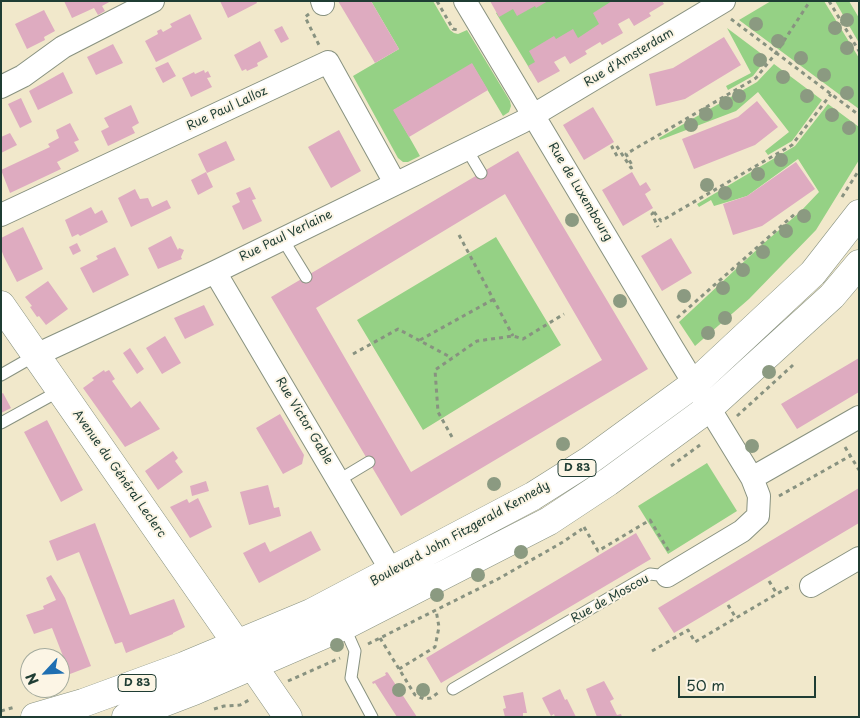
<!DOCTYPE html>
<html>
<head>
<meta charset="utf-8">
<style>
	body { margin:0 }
	#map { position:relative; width:860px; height:718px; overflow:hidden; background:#f1e8cb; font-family:"Playpen Sans",sans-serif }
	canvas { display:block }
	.frame { position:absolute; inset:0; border:2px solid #1f3d34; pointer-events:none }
	.north { position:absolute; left:20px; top:648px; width:50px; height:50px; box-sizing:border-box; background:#fcf5e5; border:1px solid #a4ab9e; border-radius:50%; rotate:245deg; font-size:14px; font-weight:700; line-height:20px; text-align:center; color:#1f3d34 }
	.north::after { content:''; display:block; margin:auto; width:18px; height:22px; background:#1f6fb2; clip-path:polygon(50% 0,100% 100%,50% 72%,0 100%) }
	.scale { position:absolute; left:678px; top:676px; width:138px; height:22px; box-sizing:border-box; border:2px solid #1f3d34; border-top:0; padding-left:6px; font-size:15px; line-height:18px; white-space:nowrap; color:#1f3d34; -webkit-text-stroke:4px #fcf5e5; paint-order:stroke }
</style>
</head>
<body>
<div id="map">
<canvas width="860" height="718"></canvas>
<div class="frame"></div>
<div class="north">N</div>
<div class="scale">50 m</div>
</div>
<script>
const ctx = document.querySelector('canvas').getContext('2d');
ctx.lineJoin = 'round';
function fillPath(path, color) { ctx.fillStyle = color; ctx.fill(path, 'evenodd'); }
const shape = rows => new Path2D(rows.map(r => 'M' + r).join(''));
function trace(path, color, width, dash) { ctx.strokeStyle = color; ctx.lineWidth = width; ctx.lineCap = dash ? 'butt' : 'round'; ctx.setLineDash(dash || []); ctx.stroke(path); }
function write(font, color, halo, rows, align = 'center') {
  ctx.font = font + ' "Playpen Sans",sans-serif'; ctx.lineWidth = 4; ctx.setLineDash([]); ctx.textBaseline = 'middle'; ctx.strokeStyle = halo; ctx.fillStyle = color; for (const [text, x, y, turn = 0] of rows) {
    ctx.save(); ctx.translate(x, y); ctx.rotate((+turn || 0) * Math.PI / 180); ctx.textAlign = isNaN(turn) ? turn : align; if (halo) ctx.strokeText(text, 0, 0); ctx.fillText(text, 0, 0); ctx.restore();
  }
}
const green = shape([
	[371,1,433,1,450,30,454,33,458,34,467,30,510,101,511,106,509,112,503,116,472,64,394,110,420,156,408,162,403,162,398,158,353,76,399,49],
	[516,1,649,1,531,71,496,13],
	[771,1,824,1,859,58,859,109,739,20],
	[835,1,849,1,859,18,859,43],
	[727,28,767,58,753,76,728,90,726,86,751,73],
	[774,64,822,100,792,141,768,155,765,151,789,132,758,92,736,111,660,140,659,138,757,82],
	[828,104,859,127,859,160,816,230,749,299,695,346,679,322,764,243,800,212,819,192,798,159,747,196,714,206,711,200,699,207,697,204,795,146],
	[496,237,561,345,423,430,357,320],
	[707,463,737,511,668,554,638,506]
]);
const building = shape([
	[64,1,111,1,102,6,105,11,98,15,94,8,72,18],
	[220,1,256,1,257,3,228,18],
	[338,1,371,1,399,49,375,63],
	[490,1,548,1,536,8,535,6,517,16,513,9,499,17],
	[612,1,662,1,664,4,649,13,651,16,634,26,629,18,618,24,623,33,602,45,600,42,585,51,587,54,570,64,565,56,554,62,560,71,538,83,528,66,535,62,529,51,554,36,556,39,573,29,578,38,599,24,593,13],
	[44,10,55,31,44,37,45,40,27,49,15,24],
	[190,14,202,39,156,62,145,41,158,34,157,31,161,29,163,32,172,27,170,24],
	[282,26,289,39,281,43,274,30],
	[724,37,741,65,685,99,656,106,649,74,673,68],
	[260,41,268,57,257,63,258,66,247,71,246,69,242,71,234,55],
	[113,44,123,63,96,75,87,57],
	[168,62,176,76,163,83,155,68],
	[472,63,488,90,409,137,393,110],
	[204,70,205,73,208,71,211,77,207,78,212,87,191,97,182,78,194,72,195,74],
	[63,72,73,93,38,110,29,91],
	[21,98,32,122,20,128,8,104],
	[757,101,778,127,755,145,694,169,682,139,738,117],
	[131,105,139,123,132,127,135,133,108,146,101,131,109,127,104,118],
	[593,107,614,142,584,160,563,125],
	[70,123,79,140,74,142,79,151,57,162,61,169,10,193,1,170,50,147,48,144,59,138,56,130],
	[339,130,361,171,331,188,308,147],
	[10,133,17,145,1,153,1,137],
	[226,141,235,160,207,173,198,154],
	[518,151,648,369,401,516,271,297],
	[505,194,602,360,411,472,316,308],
	[796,162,815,189,762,226,733,235,723,204,747,196],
	[206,172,213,187,198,195,191,180],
	[632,172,640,186,646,182,651,190,645,194,653,208,623,226,602,190],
	[250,187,256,199,252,200,262,221,243,230,232,206,240,202,236,193],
	[135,189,140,199,148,198,152,207,167,200,171,208,131,227,118,198],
	[91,207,95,214,102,210,108,222,80,236,78,234,72,237,65,220],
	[23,227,43,269,17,282,4,257,1,249,1,238],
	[171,236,178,250,179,248,184,250,181,257,182,259,158,269,148,248],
	[671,238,692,273,662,291,641,256],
	[77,243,81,251,73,255,69,247],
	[115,247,129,275,93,293,80,268,98,259,96,256],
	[48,281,68,309,46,325,39,316,37,317,30,307,32,306,25,297],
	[204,305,214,325,185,339,174,318],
	[165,336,181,363,162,374,146,348],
	[130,348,144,369,137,374,123,353],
	[859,358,859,392,797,429,781,404],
	[104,370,105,372,109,370,115,379,112,381,131,408,140,401,160,429,125,447,83,388,94,380,92,378],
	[3,393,11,408,1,413,1,394],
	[280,414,304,455,302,464,283,474,256,428],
	[47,420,83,490,61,502,24,432],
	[173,451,178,458,175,461,183,472,158,490,145,471],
	[206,481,209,491,192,496,190,486],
	[268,485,274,508,279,507,281,516,249,525,240,492],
	[859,488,859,523,674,633,658,608],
	[198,498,212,527,190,538,170,507,187,499,189,503],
	[95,523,130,615,174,599,185,627,173,633,173,634,126,653,122,642,115,644,79,552,57,561,49,541],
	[311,531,321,550,259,583,243,553,265,542,270,552],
	[636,533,651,559,441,683,426,658],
	[51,575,65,598,91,666,70,674,52,628,34,634,26,615,44,609,43,606,56,600,46,578],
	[387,672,388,673,417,717,397,717,375,683,373,684,372,682,386,675,385,673],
	[604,681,614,699,610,701,617,715,621,714,622,717,597,717,586,689],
	[560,689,565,700,567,699,576,717,555,717,554,714,551,716,542,698],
	[523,692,527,713,523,713,523,717,505,717,503,709,506,708,503,696]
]);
const path = shape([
	[437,1,453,29,459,30],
	[829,1,859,51],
	[309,14,305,17,319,45],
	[731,19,859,115],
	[617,156,612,147,616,145,631,168,633,167,626,154,756,78,776,53,810,1],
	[842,197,859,170],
	[654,212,661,221,792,145,831,94],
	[654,212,652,214,658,227],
	[459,235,513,336],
	[677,318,796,213],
	[420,340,494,299],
	[353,354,398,329,452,358],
	[737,416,793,365],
	[452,437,438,412,435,370,477,341,513,336,523,339,564,314],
	[845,447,859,470],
	[671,466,700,445],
	[779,496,850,456],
	[584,527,598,551,650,520,670,553],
	[769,581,777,594],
	[728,605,736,618],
	[380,638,415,695,424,699,431,698,439,692],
	[368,644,498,579,563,542,582,529],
	[652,651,688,630,695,642,792,585],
	[399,669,435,647,439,627,436,610],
	[288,681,340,658],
	[214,709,224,706,240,705,249,700],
	[1,711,15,707]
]);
const service = shape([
	[466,148,481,173],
	[282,238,306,277],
	[1,375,36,355],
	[1,423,61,390],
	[339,480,369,462],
	[344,626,355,651,351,678,372,717],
	[453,689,650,574,667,576]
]);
const minor = shape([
	[322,1,323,4],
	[465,1,673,349,752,478],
	[1,87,23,76,63,47,153,1],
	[1,215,328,62,395,183],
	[215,272,392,572],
	[36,355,215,272,522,122,724,1],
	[667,576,742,531,758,516,759,496,752,478,859,417],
	[811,586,859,558]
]);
const tertiary = shape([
	[1,305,237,644]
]);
const primary = shape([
	[244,653,288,717],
	[35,717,83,703,184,666,311,613,533,496,590,460,694,384,813,273,859,214],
	[126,717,194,691,344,626,549,521,608,482,709,408,832,296,859,264]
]);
const trees = [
	[847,20],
	[756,24],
	[835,28],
	[778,41],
	[847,48],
	[801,58],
	[760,60],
	[824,75],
	[783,77],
	[847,93],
	[739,96],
	[807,96],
	[726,103],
	[706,114],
	[832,115],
	[691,125],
	[849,128],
	[781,160],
	[758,174],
	[707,185],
	[725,193],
	[804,216],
	[572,220],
	[786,231],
	[763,252],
	[743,270],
	[723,288],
	[684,296],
	[620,301],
	[725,318],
	[708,333],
	[769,372],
	[563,444],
	[752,446],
	[494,484],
	[521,552],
	[478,575],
	[437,595],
	[337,645],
	[399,690],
	[423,690]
];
const shields = [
	[577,468,38],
	[137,683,38]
];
const shieldNames = [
	["D 83",577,468],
	["D 83",137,683]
];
const streetNames = [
	["Rue d'Amsterdam",629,58,-31],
	["Rue Paul Lalloz",227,109,-25],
	["Rue de Luxembourg",580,192,59],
	["Rue Paul Verlaine",286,236,-26],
	["Rue Victor Gable",304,421,59],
	["Avenue du Général Leclerc",119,474,55],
	["Boulevard John Fitzgerald Kennedy",460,534,-29],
	["Rue de Moscou",610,599,-29]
];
fillPath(green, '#95d185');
fillPath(building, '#deabc0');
trace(service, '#889280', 13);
trace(minor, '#889280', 24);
trace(tertiary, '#889280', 29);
trace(primary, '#889280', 29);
trace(path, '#889280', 3, [4, 4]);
trace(service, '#fff', 11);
trace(minor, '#fff', 22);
trace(tertiary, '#fff', 28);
trace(primary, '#fff', 28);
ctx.fillStyle = '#8b9a81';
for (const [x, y] of trees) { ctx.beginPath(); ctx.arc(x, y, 7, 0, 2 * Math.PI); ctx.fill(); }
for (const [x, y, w] of shields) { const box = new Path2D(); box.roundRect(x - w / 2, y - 8.5, w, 17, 4); ctx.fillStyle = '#fcf5e5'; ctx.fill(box); trace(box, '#1f3d34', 1); }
write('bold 11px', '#1f3d34', null, shieldNames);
write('12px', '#1f3d34', '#fcf5e5', streetNames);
</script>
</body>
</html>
